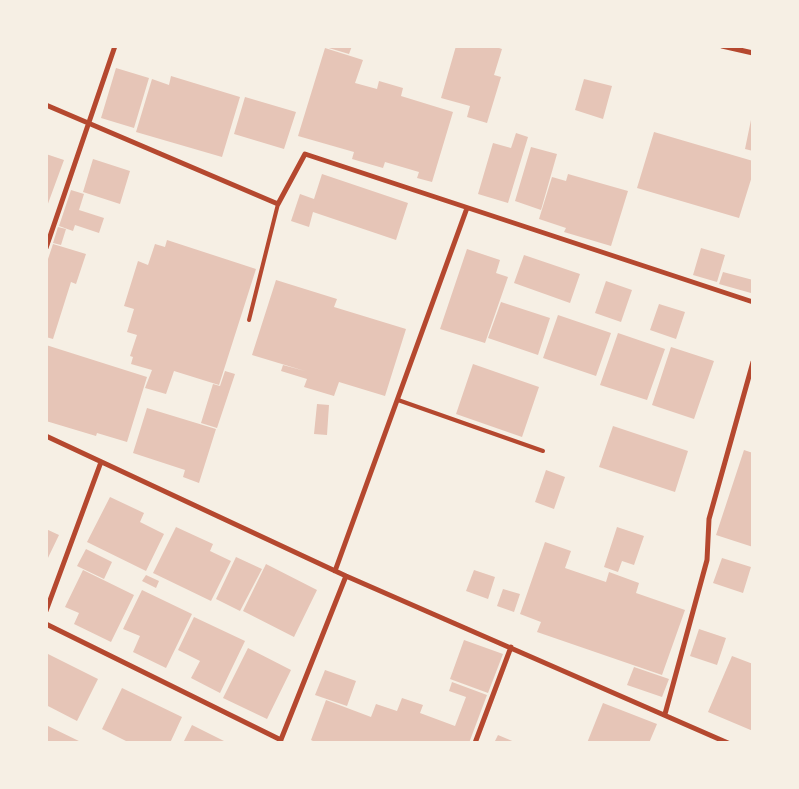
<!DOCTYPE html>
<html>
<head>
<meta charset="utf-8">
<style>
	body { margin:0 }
	#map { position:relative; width:799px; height:789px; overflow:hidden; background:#f6efe4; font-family:Inter,sans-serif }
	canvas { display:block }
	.frame { position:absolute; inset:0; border:48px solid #f6efe4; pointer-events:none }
</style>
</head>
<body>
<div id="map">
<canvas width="799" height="789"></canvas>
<div class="frame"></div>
</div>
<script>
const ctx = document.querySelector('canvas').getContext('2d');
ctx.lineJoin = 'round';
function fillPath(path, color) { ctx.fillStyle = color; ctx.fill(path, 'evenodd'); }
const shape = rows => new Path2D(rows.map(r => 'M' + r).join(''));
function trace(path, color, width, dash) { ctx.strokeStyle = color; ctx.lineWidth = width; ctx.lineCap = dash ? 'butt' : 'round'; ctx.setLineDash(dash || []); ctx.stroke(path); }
const building = shape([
	[322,46,352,46,349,54],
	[456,46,493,46,502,49,494,75,501,77,487,123,467,117,470,106,441,98],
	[325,48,363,60,355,83,377,89,379,81,403,88,401,96,453,112,432,182,417,178,419,172,385,162,383,168,352,159,354,152,298,136],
	[116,68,149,78,134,128,101,118],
	[171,76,240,97,222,157,136,132,152,79,169,85],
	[584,79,612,86,603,119,575,110],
	[245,97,296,112,284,149,234,134],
	[752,115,753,116,753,151,745,149],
	[654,132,753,161,753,173,739,218,637,188],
	[516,133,528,137,508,203,478,194,493,143,511,148],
	[531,147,557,154,541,210,515,201],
	[46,154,64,160,46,209],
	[93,159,130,171,120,204,83,192],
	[322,174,408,203,396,240,313,212,309,227,291,221,300,194,314,199],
	[568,174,628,191,611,246,564,232,566,228,539,219,552,177,566,181],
	[71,190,84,194,79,210,104,218,99,233,75,225,73,231,59,226],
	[58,227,66,229,61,245,53,243],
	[167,240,256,269,219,385,174,371,166,394,145,388,152,370,131,364,133,357,130,356,137,335,127,332,134,309,124,306,138,261,148,265,155,244,165,247],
	[53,244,86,254,76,284,71,282,53,339,46,337,46,265],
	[701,248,725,255,717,282,693,275],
	[467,249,500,260,496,273,508,277,485,343,440,329],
	[524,255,580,274,570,303,514,283],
	[723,272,753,280,751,293,719,284],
	[276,280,337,299,334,307,406,329,385,396,339,382,334,396,304,387,307,379,281,371,283,365,305,371,252,355],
	[606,281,632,290,621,322,595,313],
	[501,302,550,318,538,355,488,338],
	[659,304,685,312,676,339,650,330],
	[558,315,611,333,596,376,543,358],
	[618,333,665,349,647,400,600,385],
	[46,345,147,377,127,442,97,433,96,436,46,421],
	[671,347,714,361,694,419,652,405],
	[473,364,539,387,522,437,456,414],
	[225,371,235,374,217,428,201,423,213,384,220,386],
	[317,404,329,405,327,435,314,434],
	[147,408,216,429,199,483,183,477,185,470,133,453],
	[613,426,688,451,675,492,599,467],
	[744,450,753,453,753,547,716,535],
	[546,470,565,477,554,509,535,502],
	[110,497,144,513,140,522,164,534,146,571,87,542],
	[176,527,213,544,210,551,231,561,211,601,153,573],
	[617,527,644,536,634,565,622,561,618,572,604,567],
	[46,529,59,535,46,562],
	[545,542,571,551,565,568,606,582,609,572,639,583,636,593,685,610,662,675,537,632,541,622,520,614],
	[86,549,112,562,104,579,77,566],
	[236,557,262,569,240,611,216,599],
	[722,558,751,567,743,593,713,583],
	[266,564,317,590,294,637,243,611],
	[83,570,134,595,111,642,74,624,79,613,65,607],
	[474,570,495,577,488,599,466,591],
	[146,575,159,581,156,588,142,581],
	[503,589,520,594,514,612,497,606],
	[142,590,192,614,166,668,133,652,140,636,123,629],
	[194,617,245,641,220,693,191,678,200,661,178,650],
	[699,629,726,638,717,665,690,656],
	[464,640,503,654,488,693,450,679],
	[248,648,291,670,267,719,223,698],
	[46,653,98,679,77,721,46,705],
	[732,656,753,664,753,731,708,712],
	[634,667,669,679,662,697,627,685],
	[325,670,356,681,347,706,315,695],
	[452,682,487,695,469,743,317,743,311,740,326,700,371,717,376,704,397,711,402,698,423,705,420,713,455,726,466,697,449,691],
	[122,688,182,717,170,743,130,743,102,729],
	[603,703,657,724,649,743,587,743],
	[46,725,83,743,46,743],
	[192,725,228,743,183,743],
	[498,735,517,743,494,743]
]);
const service = shape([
	[249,320,278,204],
	[398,400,543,451]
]);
const minor = shape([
	[722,46,753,53],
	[46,105,278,204,305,154,753,302],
	[46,248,115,46],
	[46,436,346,576,728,743],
	[335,571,467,208],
	[46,611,101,462],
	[46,624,281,740],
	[665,714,707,560,709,519,753,362],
	[280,742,346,576],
	[475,743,511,647]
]);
fillPath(building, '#e6c5b7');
trace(service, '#b5482f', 4);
trace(minor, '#b5482f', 5);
</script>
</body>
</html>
